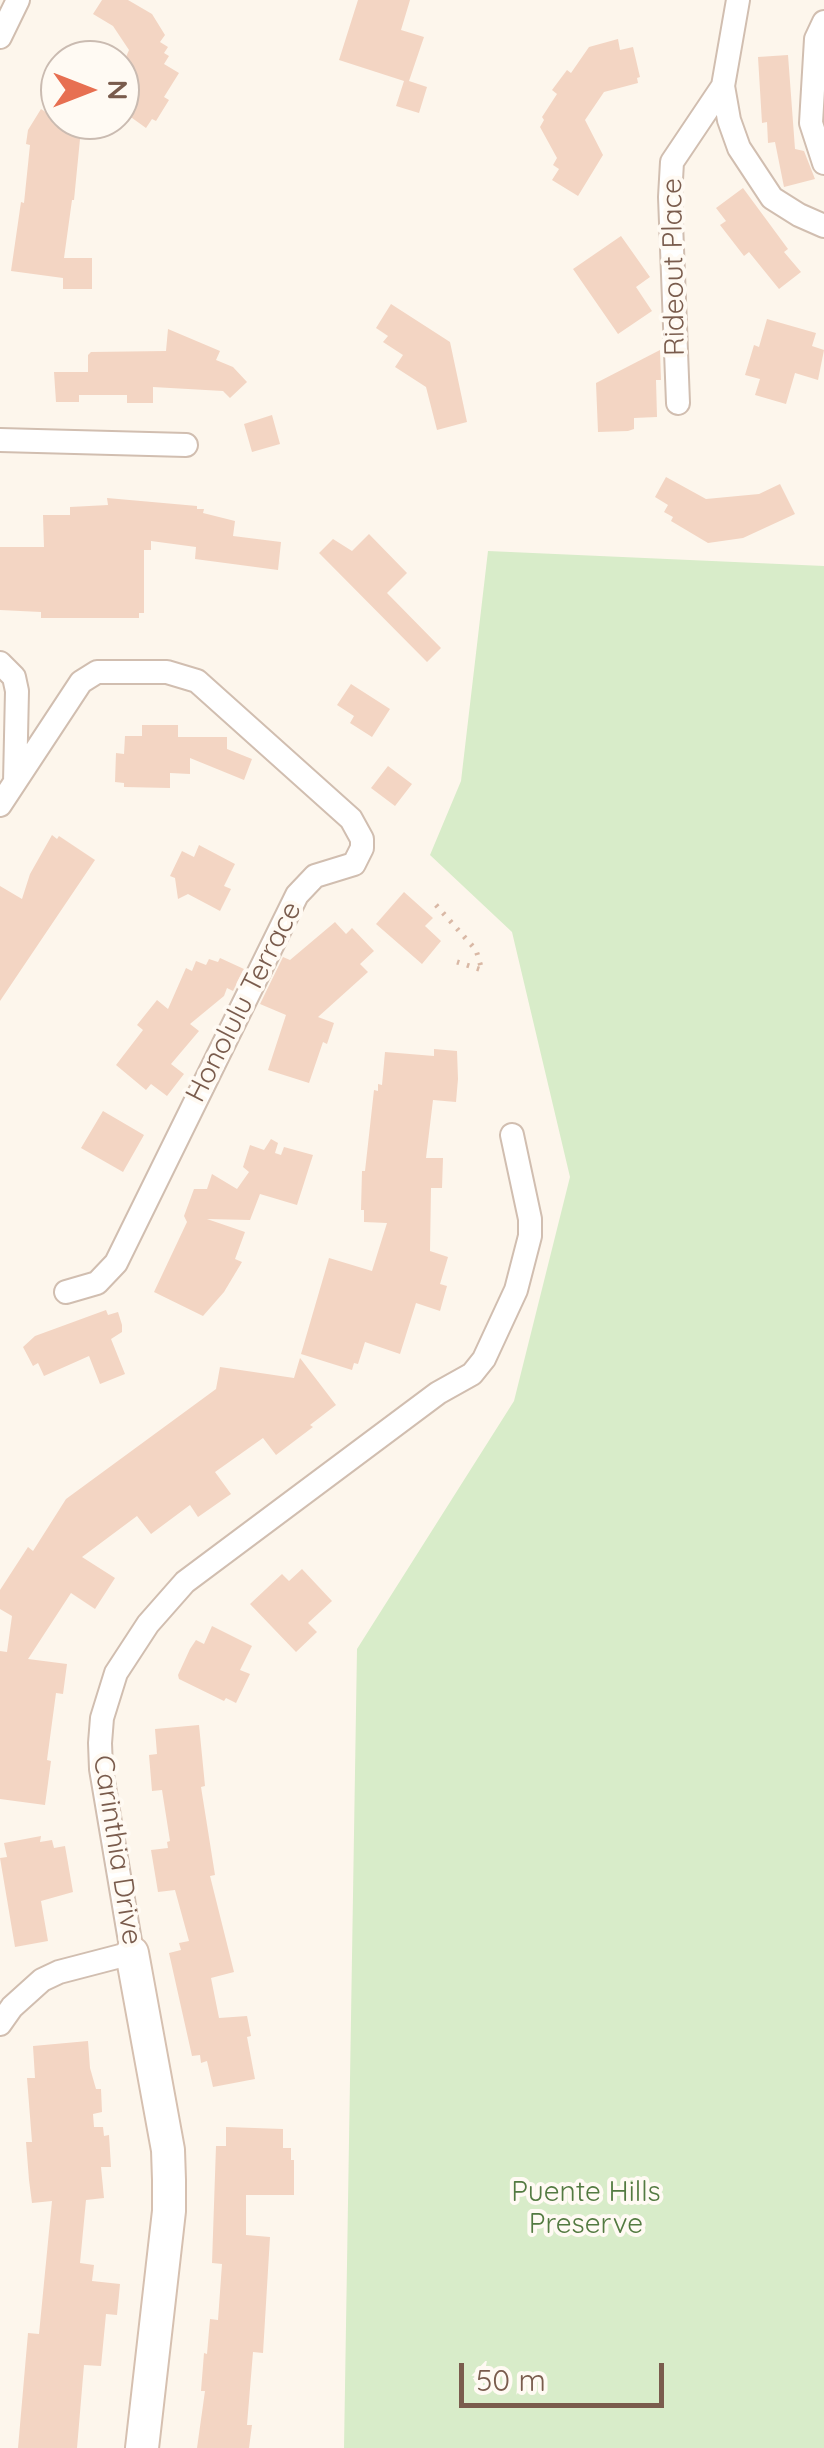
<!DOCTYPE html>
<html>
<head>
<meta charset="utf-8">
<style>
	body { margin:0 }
	#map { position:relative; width:824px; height:2448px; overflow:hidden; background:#fdf6ec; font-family:Quicksand,sans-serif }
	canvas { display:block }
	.north { position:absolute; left:40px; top:40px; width:100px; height:100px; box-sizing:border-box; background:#fffaf3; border:2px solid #cabbb1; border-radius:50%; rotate:90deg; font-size:28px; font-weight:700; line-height:40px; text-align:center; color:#7a5c4d }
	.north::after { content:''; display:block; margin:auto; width:35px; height:45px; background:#e76f51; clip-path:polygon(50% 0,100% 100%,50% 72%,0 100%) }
	.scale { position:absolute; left:459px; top:2363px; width:205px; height:45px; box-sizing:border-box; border:5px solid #7a5c4d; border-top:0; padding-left:12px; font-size:30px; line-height:35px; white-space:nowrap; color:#7a5c4d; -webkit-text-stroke:8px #fffaf3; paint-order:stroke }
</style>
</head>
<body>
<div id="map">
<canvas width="824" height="2448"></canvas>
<div class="north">N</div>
<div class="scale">50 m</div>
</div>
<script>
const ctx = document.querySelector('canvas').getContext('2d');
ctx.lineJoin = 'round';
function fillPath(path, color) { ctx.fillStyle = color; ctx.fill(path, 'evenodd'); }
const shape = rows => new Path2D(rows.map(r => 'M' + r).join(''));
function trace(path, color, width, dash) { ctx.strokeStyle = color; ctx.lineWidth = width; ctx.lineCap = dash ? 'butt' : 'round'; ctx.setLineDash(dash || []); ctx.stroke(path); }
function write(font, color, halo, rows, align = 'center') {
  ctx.font = font + ' Quicksand,sans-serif'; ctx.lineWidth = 8; ctx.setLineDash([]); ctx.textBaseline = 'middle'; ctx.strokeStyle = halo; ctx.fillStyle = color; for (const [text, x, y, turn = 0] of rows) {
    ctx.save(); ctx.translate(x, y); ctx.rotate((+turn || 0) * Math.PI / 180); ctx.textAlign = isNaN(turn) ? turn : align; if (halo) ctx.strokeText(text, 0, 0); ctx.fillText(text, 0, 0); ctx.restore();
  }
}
const green = shape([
	[488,551,824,566,824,2448,344,2448,357,1649,514,1401,570,1177,512,932,430,855,461,781]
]);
const building = shape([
	[102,0,128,0,152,14,165,35,160,42,168,47,164,53,169,56,164,64,179,73,164,97,169,100,156,121,152,119,146,128,121,110,138,82,120,71,129,50,113,26,93,14],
	[358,0,410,0,401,30,424,37,409,81,427,87,419,113,396,106,404,81,339,60],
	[618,39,620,50,633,47,640,77,637,78,638,83,604,92,585,120,603,155,578,196,552,180,559,169,553,165,557,158,540,127,544,120,542,117,557,94,552,90,567,70,571,73,589,47],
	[788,55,795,149,804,151,815,179,784,187,775,142,768,143,767,122,762,123,758,57],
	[41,109,70,128,81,129,74,200,72,200,64,258,92,258,92,289,63,289,63,278,11,271,21,202,24,203,30,145,26,144,28,130],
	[743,188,788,249,784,252,801,272,779,289,749,252,744,256,720,225,726,221,716,208],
	[621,236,650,277,636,287,652,311,618,334,573,269],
	[391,304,450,342,467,422,437,430,426,387,395,367,403,355,383,342,388,336,376,328],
	[767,319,816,333,812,346,824,350,818,380,795,373,786,404,755,395,760,379,745,375,754,345,759,347],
	[168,329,220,351,216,360,233,367,247,382,230,398,223,391,153,387,153,403,127,403,127,395,79,395,79,402,56,402,54,372,88,372,88,355,91,352,166,351],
	[660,350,661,380,656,380,657,417,634,418,634,429,628,431,598,432,596,383],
	[272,415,280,444,252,452,244,424],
	[666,477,706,499,759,494,780,484,795,514,743,538,708,543,671,521,673,517,664,512,668,505,655,497],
	[107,498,197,506,197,509,204,509,203,513,235,521,233,536,281,542,278,570,195,559,196,547,151,541,151,550,144,550,144,613,139,613,139,618,41,618,41,612,0,610,0,547,44,547,43,515,70,515,70,507,108,505],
	[369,534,407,573,387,593,441,648,427,662,319,553,333,539,352,551],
	[351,684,390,709,372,737,350,723,354,716,337,705],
	[142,725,178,725,178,737,227,737,227,749,252,759,244,780,190,758,190,774,170,773,170,788,124,787,124,783,115,782,116,753,124,754,125,736,142,736],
	[388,766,412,784,395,806,371,788],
	[52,835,57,839,59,836,95,860,0,1001,0,886,22,899,30,874],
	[199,845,235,864,224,886,231,889,220,911,188,894,178,899,175,878,170,876,182,851,194,857],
	[404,892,433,918,425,926,441,941,422,964,376,924],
	[335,922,346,934,352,928,374,951,360,964,368,972,318,1017,334,1023,327,1044,323,1042,309,1083,268,1070,286,1015,260,1004,283,957,290,960],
	[220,958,244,969,233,991,227,988,224,996,190,1024,199,1031,171,1064,184,1074,167,1096,151,1084,146,1090,116,1065,143,1030,137,1025,157,1000,168,1009,186,968,192,971,196,961,206,965,209,959,218,962],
	[434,1049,457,1051,458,1079,456,1102,433,1100,426,1158,443,1158,442,1188,431,1188,430,1251,448,1257,440,1284,447,1286,440,1311,416,1303,400,1354,365,1342,358,1364,354,1363,352,1370,301,1354,329,1258,372,1271,387,1223,364,1222,364,1210,361,1210,362,1171,365,1171,374,1090,378,1091,378,1084,382,1085,385,1052,434,1056],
	[103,1111,144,1135,123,1172,81,1148],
	[271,1139,278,1143,275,1153,281,1155,284,1147,313,1155,297,1205,260,1194,250,1220,207,1219,245,1232,235,1259,242,1262,224,1292,203,1316,154,1292,187,1222,184,1216,194,1189,207,1189,212,1174,237,1189,249,1172,243,1167,250,1145,264,1150],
	[106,1310,108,1315,118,1312,122,1325,122,1332,111,1339,125,1374,100,1384,89,1356,44,1376,38,1363,33,1366,23,1347,35,1336],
	[300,1358,336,1405,310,1425,313,1427,276,1455,263,1438,215,1472,231,1494,198,1517,190,1505,151,1534,137,1516,82,1557,115,1578,95,1609,71,1593,28,1659,67,1664,63,1694,56,1693,47,1760,51,1761,45,1805,0,1799,0,1651,7,1652,12,1616,0,1609,0,1590,28,1547,33,1551,66,1499,216,1389,220,1367,294,1378],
	[302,1569,332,1601,308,1623,317,1632,296,1652,250,1604,282,1574,289,1581],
	[212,1626,252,1646,240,1670,250,1674,236,1703,226,1698,224,1701,179,1679,178,1675,190,1649,196,1640,204,1644],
	[199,1725,205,1786,201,1787,215,1875,210,1876,234,1972,211,1978,219,2018,247,2016,251,2036,247,2037,255,2079,213,2087,207,2061,201,2063,200,2055,192,2056,169,1953,181,1950,179,1943,189,1941,175,1890,158,1892,151,1850,168,1848,167,1842,170,1841,162,1790,152,1791,149,1755,157,1754,155,1729],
	[41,1836,40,1842,52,1840,54,1848,65,1846,73,1892,41,1901,48,1941,15,1947,0,1858,7,1857,4,1843],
	[88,2041,90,2068,96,2089,101,2089,102,2112,93,2114,94,2127,103,2127,104,2136,109,2135,111,2167,101,2167,104,2198,86,2200,80,2263,94,2265,92,2281,120,2284,117,2315,106,2314,101,2366,84,2365,77,2448,18,2448,28,2333,39,2334,52,2201,32,2203,29,2180,26,2142,32,2142,27,2078,35,2078,33,2046],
	[226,2127,283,2129,283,2148,291,2148,291,2160,294,2160,294,2195,246,2195,246,2235,270,2237,263,2353,253,2352,247,2425,252,2425,249,2448,197,2448,205,2391,201,2391,204,2353,207,2354,210,2319,218,2320,222,2264,212,2263,216,2146,226,2146]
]);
const path = shape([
	[436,905,476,950,482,970,457,962]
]);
const street = shape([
	[738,0,723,86,729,120,739,148,772,198,799,215,824,226],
	[824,22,816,39,811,123,824,163],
	[0,37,18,0],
	[678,403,670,197,672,162,723,86],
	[0,440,186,445],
	[0,663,14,677,17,691,15,782],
	[0,805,81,682,97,672,167,672,197,681,351,819,362,839,362,848,354,864,315,876,297,895,116,1263,97,1283,66,1292],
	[0,2024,12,2007,42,1980,59,1972,132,1953,101,1769,100,1743,102,1718,116,1673,148,1624,185,1582,438,1393,472,1374,484,1359,516,1290,530,1236,530,1219,512,1135]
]);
const secondary = shape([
	[132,1953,168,2150,169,2180,169,2211,142,2448]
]);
const streetNames = [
	["Rideout Place",674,267,-91],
	["Honolulu Terrace",244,1002,-63],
	["Carinthia Drive",117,1850,81]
];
const parkNames = [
	["Puente Hills",586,2193],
	["Preserve",586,2225]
];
fillPath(green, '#d8ecc9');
fillPath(building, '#f3d5c3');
trace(street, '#d1beb0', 26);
trace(secondary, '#d6c0b0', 36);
trace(path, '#d9b8a5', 5, [2.5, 8]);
trace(street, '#fff', 22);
trace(secondary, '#fff', 32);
write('28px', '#7a5c4d', '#fffaf3', streetNames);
write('28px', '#537a41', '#fffaf3', parkNames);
</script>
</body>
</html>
